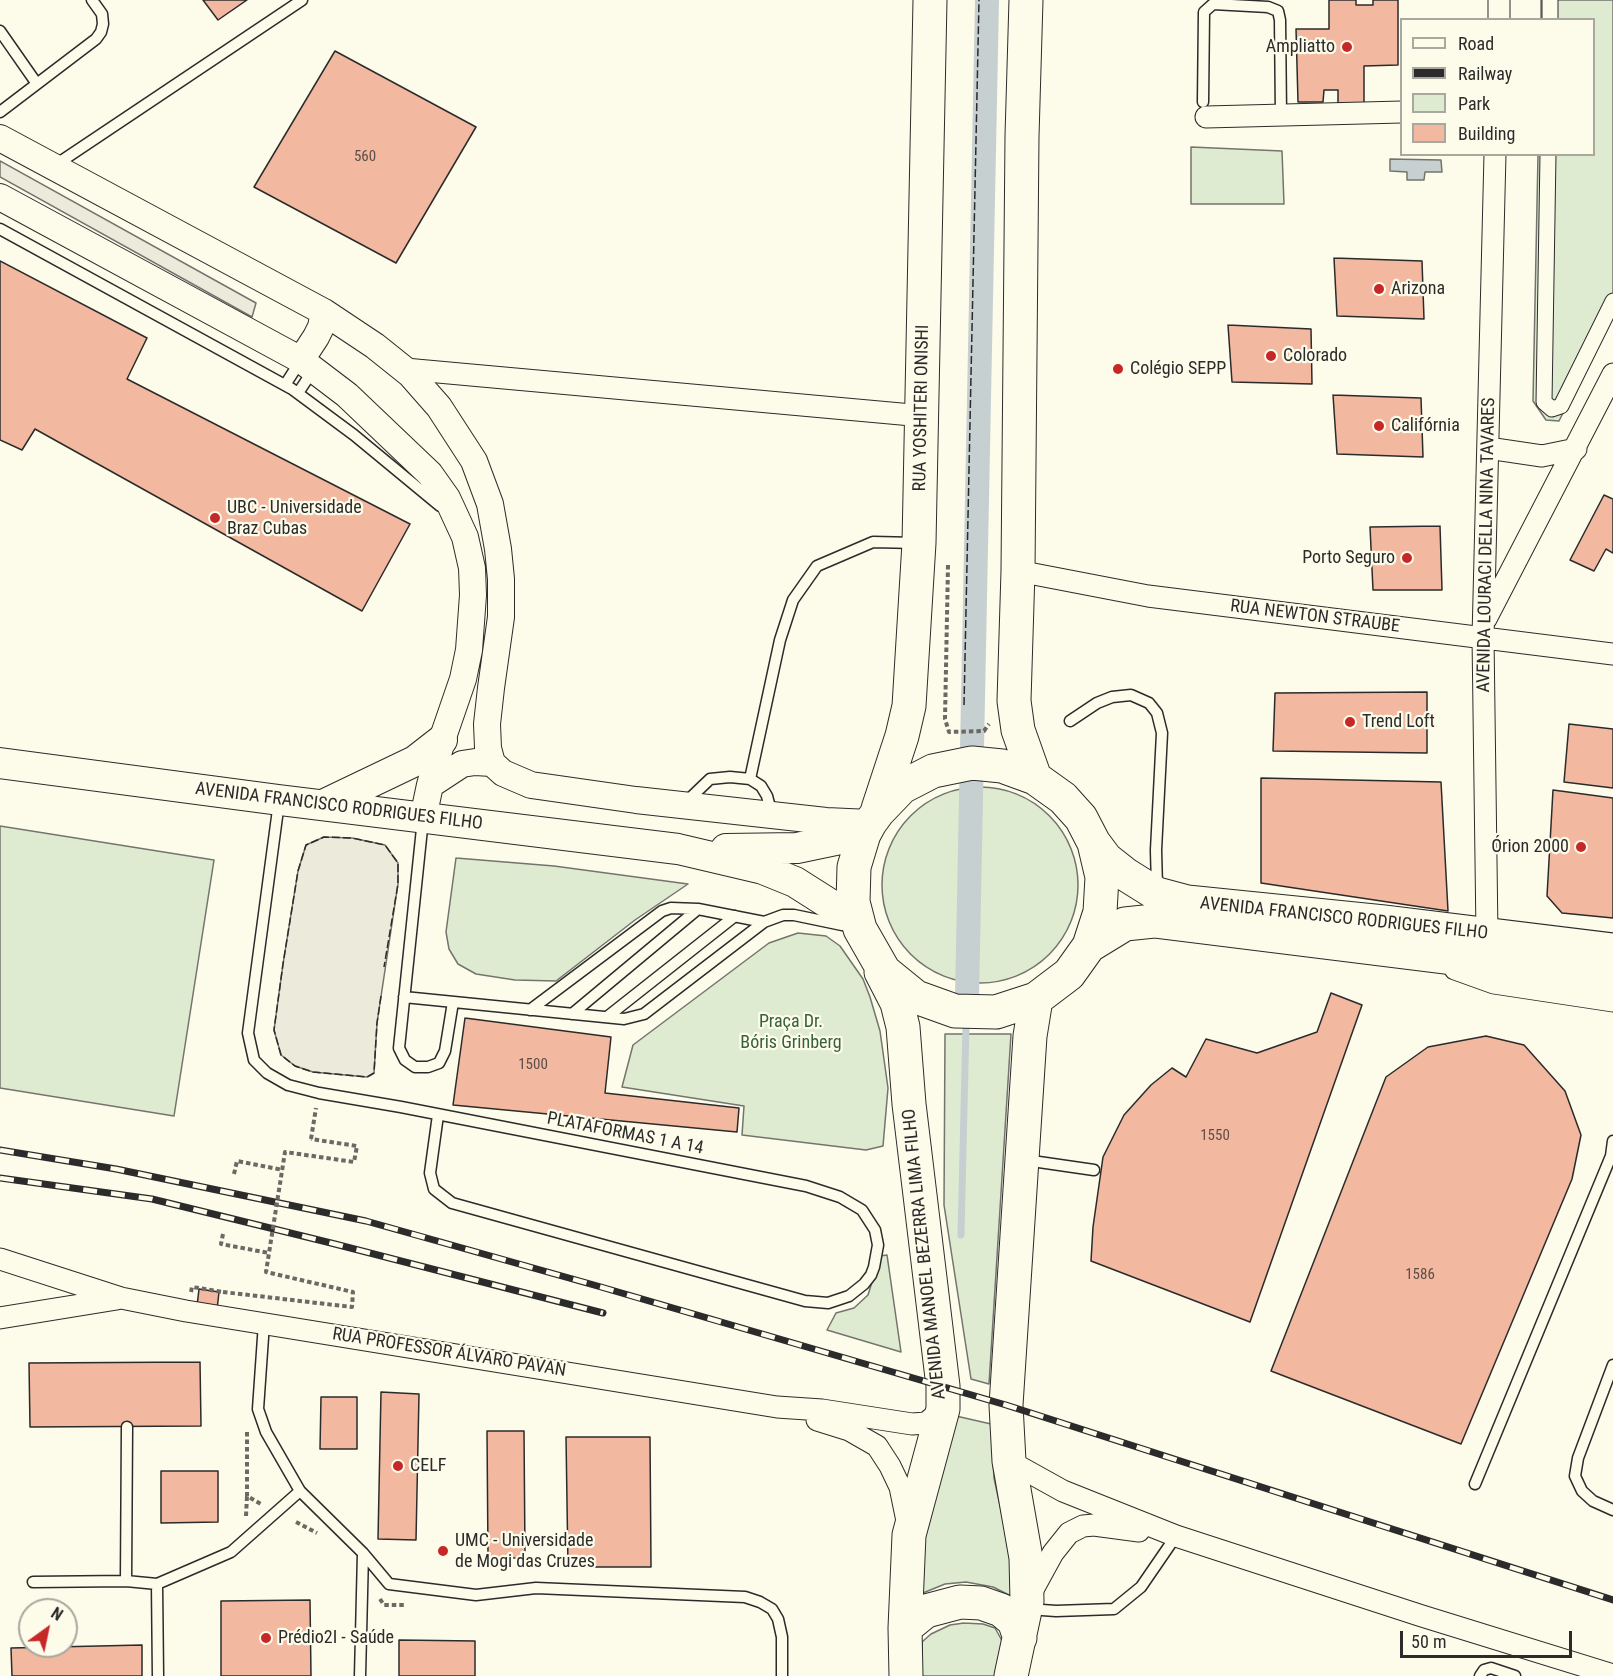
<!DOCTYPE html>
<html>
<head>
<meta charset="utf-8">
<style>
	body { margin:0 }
	#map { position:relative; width:1613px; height:1676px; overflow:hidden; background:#fdfbea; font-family:"Roboto Condensed",sans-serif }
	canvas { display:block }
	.legend { position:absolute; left:1400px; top:18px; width:195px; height:138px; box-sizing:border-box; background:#fdfbea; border:2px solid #a9a89e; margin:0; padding:8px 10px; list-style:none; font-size:18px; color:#2b2b2b }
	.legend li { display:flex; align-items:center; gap:12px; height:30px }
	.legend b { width:30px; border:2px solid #a9a89e }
	.north { position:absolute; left:18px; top:1598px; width:60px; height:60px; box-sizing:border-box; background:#fdfbea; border:2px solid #a9a89e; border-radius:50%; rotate:33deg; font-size:16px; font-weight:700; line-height:24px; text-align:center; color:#2b2b2b }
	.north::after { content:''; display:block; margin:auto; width:21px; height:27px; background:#c62828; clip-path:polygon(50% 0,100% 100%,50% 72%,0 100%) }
	.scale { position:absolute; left:1400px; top:1631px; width:172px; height:27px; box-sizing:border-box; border:3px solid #2b2b2b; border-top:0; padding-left:8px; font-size:18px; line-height:21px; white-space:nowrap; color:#2b2b2b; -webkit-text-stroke:4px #fdfbea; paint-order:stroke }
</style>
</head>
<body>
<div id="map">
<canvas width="1613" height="1676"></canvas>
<ul class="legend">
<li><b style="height:8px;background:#fdfbea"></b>Road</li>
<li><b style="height:8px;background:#2b2b2b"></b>Railway</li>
<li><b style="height:16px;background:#deebd1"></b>Park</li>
<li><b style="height:16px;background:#f2b8a0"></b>Building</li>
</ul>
<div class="north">N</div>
<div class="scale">50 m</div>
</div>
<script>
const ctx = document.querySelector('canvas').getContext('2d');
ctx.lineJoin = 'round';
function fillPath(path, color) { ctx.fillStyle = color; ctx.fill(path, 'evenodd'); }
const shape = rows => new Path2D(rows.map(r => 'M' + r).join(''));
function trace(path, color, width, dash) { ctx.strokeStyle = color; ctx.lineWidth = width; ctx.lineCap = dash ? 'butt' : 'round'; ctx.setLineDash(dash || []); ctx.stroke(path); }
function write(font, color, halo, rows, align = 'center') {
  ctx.font = font + ' "Roboto Condensed",sans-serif'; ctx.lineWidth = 4.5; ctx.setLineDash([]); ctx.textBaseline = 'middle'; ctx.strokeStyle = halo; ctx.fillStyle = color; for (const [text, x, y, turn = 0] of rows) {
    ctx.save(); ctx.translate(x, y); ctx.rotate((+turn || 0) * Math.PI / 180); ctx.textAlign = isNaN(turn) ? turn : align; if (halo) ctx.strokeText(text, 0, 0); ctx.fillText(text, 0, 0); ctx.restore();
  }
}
const green = shape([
	[1541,0,1613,0,1613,312,1559,421,1546,420,1533,401,1538,155,1594,154,1594,20,1541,19,1541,0],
	[1191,147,1282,151,1284,204,1191,204,1191,147],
	'882 885a98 98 0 1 1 196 0a98 98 0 1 1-196 0Z',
	[0,826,214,860,174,1116,0,1088,0,826],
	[456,858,554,866,688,884,635,920,556,981,515,980,476,974,458,964,449,949,446,932,456,858],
	[798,933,826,936,840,946,863,979,870,997,880,1031,888,1088,883,1146,866,1150,742,1135,744,1106,622,1087,633,1045,769,943,798,933],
	[945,1034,1011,1034,989,1384,971,1379,944,1205,945,1034],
	[887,1255,901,1352,827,1330,836,1313,854,1308,868,1295,880,1256,887,1255],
	[956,1416,991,1424,994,1478,1011,1556,1013,1597,993,1587,966,1582,945,1584,918,1595,919,1562,956,1416],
	[964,1623,983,1624,995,1628,1005,1646,1000,1676,922,1676,922,1642,931,1634,950,1625,964,1623]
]);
const parking = shape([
	[0,161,256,303,252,317,0,177,0,161],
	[324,837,352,838,385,845,398,863,398,884,377,1023,374,1073,367,1077,313,1072,295,1066,281,1055,274,1030,283,964,298,871,306,845,324,837]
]);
const water = shape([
	[1390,159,1441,160,1442,172,1425,172,1424,180,1407,180,1407,172,1390,171,1390,159]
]);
const stream = shape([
	[961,1235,966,1025]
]);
const canal = shape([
	[967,997,987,0]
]);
const building = shape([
	[203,0,247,0,218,20,203,0],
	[1329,0,1356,0,1356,5,1373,5,1373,0,1398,0,1398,65,1364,66,1364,104,1338,103,1338,90,1324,90,1323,102,1298,102,1296,29,1329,29,1329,0],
	[335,51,476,127,396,263,254,187,335,51],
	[1334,258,1422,261,1424,319,1337,316,1334,258],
	[0,261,147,338,127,379,410,524,362,611,35,429,22,450,0,440,0,261],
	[1228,325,1311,329,1312,384,1232,382,1228,325],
	[1333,395,1421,398,1423,457,1337,454,1333,395],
	[1604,495,1613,499,1613,553,1606,549,1594,571,1570,560,1604,495],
	[1440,526,1442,590,1373,590,1370,527,1440,526],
	[1427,692,1427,753,1273,751,1275,693,1427,692],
	[1569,724,1613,729,1613,788,1564,782,1569,724],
	[1261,778,1441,782,1448,911,1261,883,1261,778],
	[1553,790,1613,798,1613,918,1562,913,1547,896,1553,790],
	[1331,993,1362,1005,1250,1322,1091,1261,1093,1227,1103,1157,1124,1115,1151,1085,1172,1068,1186,1077,1206,1039,1257,1053,1317,1032,1331,993],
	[465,1018,611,1037,605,1093,739,1108,737,1132,453,1105,465,1018],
	[1486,1036,1524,1045,1565,1091,1581,1135,1572,1179,1461,1444,1271,1371,1386,1077,1428,1047,1486,1036],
	[199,1289,219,1292,217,1310,197,1306,199,1289],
	[200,1362,201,1426,30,1427,29,1363,200,1362],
	[381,1392,419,1394,416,1540,378,1539,381,1392],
	[321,1397,357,1397,357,1449,320,1449,321,1397],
	[487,1431,524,1431,525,1558,488,1558,487,1431],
	[566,1437,650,1437,651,1567,568,1567,566,1437],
	[161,1471,218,1471,218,1522,161,1523,161,1471],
	[310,1600,311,1676,221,1676,221,1601,310,1600],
	[399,1640,475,1641,475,1676,399,1676,399,1640],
	[142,1645,142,1676,12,1676,11,1648,142,1645]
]);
const path = shape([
	[948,565,945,719,949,732,984,731,989,724],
	[311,1139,316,1108],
	[234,1174,237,1161,283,1170],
	[223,1234,221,1244,269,1253],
	[191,1292,192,1287,223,1292],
	[247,1432,247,1496,261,1504],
	[246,1516,247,1496],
	[296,1522,317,1533],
	[380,1599,384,1605,405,1605]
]);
const service = shape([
	[0,31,37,84],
	[1203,102,1204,12,1213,4,1268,7,1278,11,1280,20,1281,115],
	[0,112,96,39,101,32,103,24,102,14,92,0],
	[54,166,302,0],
	[0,229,292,389,354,435,440,506],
	[285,385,301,360],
	[298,393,314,369],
	[1070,721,1097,703,1112,697,1131,695,1149,703,1157,713,1162,733,1156,850,1157,888],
	[750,779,780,640,793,600,817,566,873,542,916,543],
	[279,802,248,1033,254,1060,267,1073,288,1085,319,1093,401,1107,806,1186,840,1197,862,1210,875,1230,878,1245,874,1267,871,1275,864,1284,849,1296,828,1303,805,1301,452,1203,434,1189,430,1173,438,1115],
	[685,803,710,779,730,777,750,779,761,786,767,796,772,815],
	[423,819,399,1048,405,1060,415,1067,428,1067,439,1063,445,1051,453,1002],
	[404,997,624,1019,644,1014,764,922,783,915,794,915,842,925],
	[530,1010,662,911,671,908,698,909,764,922],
	[572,1014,698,909],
	[607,1017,735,916],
	[1025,1160,1094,1170],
	[264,1323,258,1409,266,1432,300,1491,363,1553,389,1584,476,1595,536,1588,745,1597,760,1602,772,1609,778,1619,782,1637,782,1676],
	[1613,1365,1578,1458,1575,1476,1582,1491,1593,1501,1613,1510],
	[1475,1484,1611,1156,1613,1141],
	[126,1581,127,1427],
	[33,1582,126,1581,157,1584,158,1676],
	[157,1584,231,1552,300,1491],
	[1028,1609,1056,1611,1114,1609,1141,1587,1176,1536],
	[360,1676,363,1553],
	[1480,1676,1484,1670,1491,1668,1515,1676]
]);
const pedestrian = shape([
	[1550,20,1550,0],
	[1548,154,1544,402,1552,409,1561,406,1613,301]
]);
const minor = shape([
	[1499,20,1499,0],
	[1206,117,1402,112],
	[405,369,923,416],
	[1488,448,1542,456,1576,449],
	[1018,571,1148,596,1613,654],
	[1486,619,1613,374],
	[1487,935,1483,637,1495,154],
	[1455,969,1494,983,1613,1001],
	[0,1259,121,1298,186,1311,777,1407,822,1410,912,1424,926,1423,943,1409],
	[0,1318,117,1299],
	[817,1420,849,1430,877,1446,890,1466,900,1487,908,1526],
	[1009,1461,1063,1491,1176,1536,1422,1616,1613,1675],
	[1030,1595,1053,1553,1069,1533,1083,1526,1094,1525,1139,1531]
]);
const tertiary = shape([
	[0,138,324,312,375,346,410,374,439,407,474,461,490,504,498,549,501,579,501,617,491,688,487,724,488,748,492,763,503,773,531,785,636,800,826,821,870,823],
	[0,197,301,360,347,395,430,474,447,498,465,537,472,568,473,595,469,650,463,679,442,740,430,785],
	[301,360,316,337,321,327,324,312],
	[423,818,430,785,462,764,475,762,492,763]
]);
const secondary = shape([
	[0,763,279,800,678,849,763,869,795,882,858,922],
	[323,805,415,761,442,740],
	[726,849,797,848,864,834]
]);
const primary = shape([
	[1026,0,1022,136,1018,571,1014,701,1018,730,1035,778],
	[878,809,902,736,909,706,919,543,930,0],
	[1094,843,1102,877,1100,912,1089,946,1069,974,1036,999,996,1012,955,1011,916,997,884,971,860,929,853,902,854,867,864,834,870,823,878,812,902,787,933,771,972,763,1002,766,1035,778,1063,798,1081,818,1094,843,1106,859,1125,874,1157,894,1187,902,1384,922,1613,950],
	[1089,946,1125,924,1154,921,1613,978],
	[881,972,897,1003,903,1027,909,1104,943,1386,943,1409,909,1535,905,1628,906,1676],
	[905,1628,926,1611,960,1602,981,1603,1001,1610,1014,1621,1020,1638],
	[1011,1676,1027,1601,1026,1558,1009,1461,1006,1405,1030,1036,1036,999]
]);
const rail = shape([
	[0,1150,116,1169,366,1221,601,1287,1006,1405,1613,1600],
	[0,1178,152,1199,331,1243,603,1313]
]);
const pathBridge = shape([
	[223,1292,352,1307,353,1292,266,1272,285,1152,354,1162,357,1146,311,1139]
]);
const fence = shape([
	[964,705,979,0],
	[381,996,377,1023,374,1073,367,1077,313,1072,295,1066,281,1055,274,1030,283,964,298,871,306,845,324,837,352,838,385,845,398,863,398,884,384,967]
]);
const markers = [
	[1347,47,6,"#c62828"],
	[1379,289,6,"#c62828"],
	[1271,356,6,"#c62828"],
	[1118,369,6,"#c62828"],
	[1379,426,6,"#c62828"],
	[215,518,6,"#c62828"],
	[1407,558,6,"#c62828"],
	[1350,722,6,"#c62828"],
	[1581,847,6,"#c62828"],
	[398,1466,6,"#c62828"],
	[443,1551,6,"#c62828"],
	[266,1638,6,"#c62828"]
];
const numberNames = [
	["560",365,157],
	["1500",533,1065],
	["1550",1215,1136],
	["1586",1420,1275]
];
const poiNames = [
	["Ampliatto",1335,47,"right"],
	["Arizona",1391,289],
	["Colorado",1283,356],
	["Colégio SEPP",1130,369],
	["Califórnia",1391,426],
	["UBC - Universidade",227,508],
	["Braz Cubas",227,529],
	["Porto Seguro",1395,558,"right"],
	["Trend Loft",1362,722],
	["Órion 2000",1569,847,"right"],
	["CELF",410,1466],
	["UMC - Universidade",455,1541],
	["de Mogi das Cruzes",455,1562],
	["Prédio2I - Saúde",278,1638]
];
const streetNames = [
	["RUA YOSHITERI ONISHI",922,408,-89],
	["AVENIDA LOURACI DELLA NINA TAVARES",1487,545,-89],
	["RUA NEWTON STRAUBE",1315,617,7],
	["AVENIDA FRANCISCO RODRIGUES FILHO",339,807,7],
	["AVENIDA FRANCISCO RODRIGUES FILHO",1344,919,6],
	["PLATAFORMAS 1 A 14",625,1134,11],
	["AVENIDA MANOEL BEZERRA LIMA FILHO",925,1254,-96],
	["RUA PROFESSOR ÁLVARO PAVAN",449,1353,9]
];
const parkNames = [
	["Praça Dr.",791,1022],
	["Bóris Grinberg",791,1043]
];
fillPath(green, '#deebd1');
trace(green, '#74746e', 1.5);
fillPath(parking, '#eceadb');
trace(parking, '#74746e', 1.5);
fillPath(water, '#c7d0d0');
trace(water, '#74746e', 1.5);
trace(stream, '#c7d0d0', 7);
trace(canal, '#c7d0d0', 24);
fillPath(building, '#f2b8a0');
trace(building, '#2b2b2b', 1.5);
trace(service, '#2b2b2b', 13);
trace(pedestrian, '#2b2b2b', 17);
trace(minor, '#2b2b2b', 23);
trace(tertiary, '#2b2b2b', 28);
trace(secondary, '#2b2b2b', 32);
trace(primary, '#2b2b2b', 35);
trace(path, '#6a6964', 4, [4.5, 3]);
trace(service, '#fdfbea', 10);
trace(pedestrian, '#fdfbea', 15);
trace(minor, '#fdfbea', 21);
trace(tertiary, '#fdfbea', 26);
trace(secondary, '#fdfbea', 30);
trace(primary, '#fdfbea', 33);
trace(rail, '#2b2b2b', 7);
trace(rail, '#fdfbea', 4.5, [14]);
trace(pathBridge, '#6a6964', 4, [4.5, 3]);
trace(fence, '#2b2b2b', 1.5, [8, 3]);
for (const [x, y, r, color] of markers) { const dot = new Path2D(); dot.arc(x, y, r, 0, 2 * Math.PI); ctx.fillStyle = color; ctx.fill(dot); trace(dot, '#fdfbea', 2); }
write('15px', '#5d4e48', null, numberNames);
write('18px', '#2b2b2b', '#fdfbea', poiNames, 'left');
write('18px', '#2b2b2b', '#fdfbea', streetNames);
write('18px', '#34623c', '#fdfbea', parkNames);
</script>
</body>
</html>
